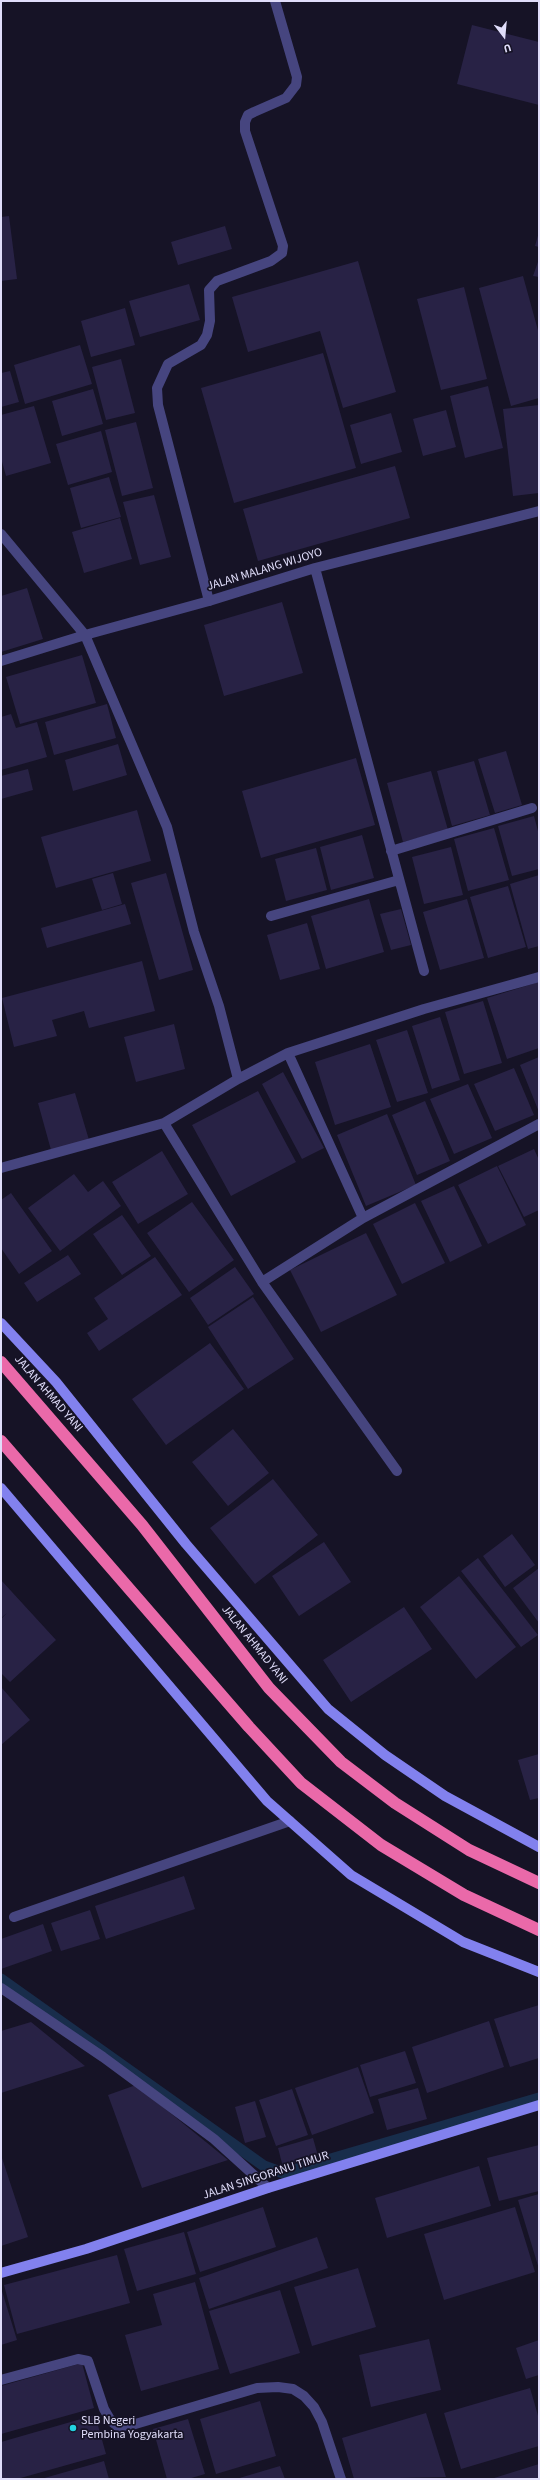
<!DOCTYPE html>
<html>
<head>
<meta charset="utf-8">
<style>
	body { margin:0 }
	#map { position:relative; width:540px; height:2480px; overflow:hidden; background:#161326; font-family:"Source Sans 3",sans-serif }
	canvas { display:block }
	.frame { position:absolute; inset:0; border:2px solid #e0ddfa; pointer-events:none }
	.north { position:absolute; left:484px; top:16px; width:40px; height:40px; -webkit-text-stroke:3px #161326; paint-order:stroke; rotate:164deg; font-size:11px; font-weight:700; line-height:16px; text-align:center; color:#e0ddfa }
	.north::after { content:''; display:block; margin:auto; width:14px; height:18px; background:#e0ddfa; clip-path:polygon(50% 0,100% 100%,50% 72%,0 100%) }
</style>
</head>
<body>
<div id="map">
<canvas width="540" height="2480"></canvas>
<div class="frame"></div>
<div class="north">U</div>
</div>
<script>
const ctx = document.querySelector('canvas').getContext('2d');
ctx.lineJoin = 'round';
const shape = rows => new Path2D(rows.map(r => 'M' + r).join(''));
function trace(path, color, width, dash) { ctx.strokeStyle = color; ctx.lineWidth = width; ctx.lineCap = dash ? 'butt' : 'round'; ctx.setLineDash(dash || []); ctx.stroke(path); }
function fillPath(path, color) { ctx.fillStyle = color; ctx.fill(path, 'evenodd'); }
function write(font, color, halo, rows, align = 'center') {
  ctx.font = font + ' "Source Sans 3",sans-serif'; ctx.lineWidth = 3.5; ctx.setLineDash([]); ctx.textBaseline = 'middle'; ctx.strokeStyle = halo; ctx.fillStyle = color; for (const [text, x, y, turn = 0] of rows) {
    ctx.save(); ctx.translate(x, y); ctx.rotate((+turn || 0) * Math.PI / 180); ctx.textAlign = isNaN(turn) ? turn : align; if (halo) ctx.strokeText(text, 0, 0); ctx.fillText(text, 0, 0); ctx.restore();
  }
}
const stream = shape([
	[1,1979,264,2166,283,2173,539,2098]
]);
const building = shape([
	[472,25,539,42,539,105,457,84],
	[9,216,17,279,1,281,1,217],
	[225,226,232,249,178,265,171,242],
	[539,232,539,247,535,246],
	[539,259,539,277,533,276],
	[358,261,396,392,343,408,320,331,248,352,232,297],
	[523,276,539,334,539,398,511,406,479,288],
	[189,284,200,320,140,337,129,301],
	[464,287,487,379,441,390,417,299],
	[125,308,135,345,91,357,81,321],
	[80,345,92,384,25,404,14,365],
	[323,353,356,468,234,503,201,388],
	[121,359,135,413,106,420,92,367],
	[10,371,19,402,1,407,1,373],
	[488,386,503,448,465,458,450,396],
	[93,389,103,424,62,436,52,401],
	[539,405,539,493,513,496,503,409],
	[34,406,51,463,6,476,1,458,1,415],
	[446,410,456,447,423,456,413,419],
	[391,413,402,452,361,464,350,425],
	[136,422,153,488,122,496,105,430],
	[101,431,112,472,68,485,56,444],
	[395,466,410,518,258,561,243,509],
	[109,477,121,517,81,528,70,488],
	[154,495,171,557,140,565,123,502],
	[120,518,132,559,84,573,72,532],
	[27,588,43,639,1,652,1,596],
	[282,602,303,673,224,696,204,625],
	[82,655,96,703,20,724,6,677],
	[107,704,116,738,54,755,45,722],
	[11,714,16,728,37,722,47,757,1,770,1,717],
	[118,744,127,775,73,791,65,760],
	[506,751,522,805,495,813,478,759],
	[356,758,375,825,261,858,242,791],
	[474,761,490,815,452,826,437,771],
	[28,769,33,790,1,799,1,776],
	[431,771,448,830,403,842,387,783],
	[137,810,151,861,56,888,41,837],
	[534,816,539,835,539,869,512,876,498,826],
	[494,828,509,880,468,891,454,839],
	[362,835,374,878,331,890,320,847],
	[451,847,463,895,424,904,412,857],
	[316,848,327,890,286,901,275,859],
	[113,873,122,904,102,910,92,879],
	[166,873,193,970,159,980,131,883],
	[539,875,539,946,528,949,510,884],
	[508,886,526,947,488,958,470,897],
	[369,899,384,952,326,969,311,916],
	[467,899,484,958,440,970,423,912],
	[125,904,131,924,47,948,41,928],
	[401,909,411,945,391,950,380,914],
	[307,923,320,969,280,980,267,935],
	[142,961,155,1011,89,1028,84,1011,52,1020,57,1036,14,1047,2,998],
	[539,982,539,1048,507,1059,487,998],
	[483,1001,502,1063,464,1074,445,1012],
	[440,1017,460,1080,432,1089,412,1026],
	[174,1024,185,1069,136,1082,124,1037],
	[407,1030,428,1093,397,1102,376,1040],
	[370,1044,391,1107,335,1125,315,1062],
	[539,1057,539,1112,520,1065],
	[514,1068,534,1115,495,1131,474,1084],
	[283,1072,324,1148,302,1159,262,1084],
	[468,1084,492,1138,454,1154,430,1099],
	[258,1091,296,1162,231,1196,192,1125],
	[75,1093,89,1140,51,1150,38,1103],
	[425,1101,450,1161,417,1175,392,1115],
	[387,1114,416,1185,366,1206,337,1135],
	[534,1149,539,1160,539,1210,524,1217,498,1166],
	[162,1151,188,1194,138,1224,112,1182],
	[497,1166,526,1225,488,1244,458,1185],
	[74,1174,88,1192,103,1181,121,1206,60,1251,28,1208],
	[454,1186,482,1246,450,1262,421,1201],
	[11,1193,52,1251,19,1274,1,1248,1,1200],
	[192,1202,234,1260,189,1292,147,1233],
	[415,1203,445,1263,402,1284,373,1224],
	[122,1215,151,1256,122,1275,93,1234],
	[366,1233,397,1295,321,1332,290,1270],
	[68,1255,81,1274,37,1302,24,1283],
	[155,1257,182,1295,99,1351,87,1333,108,1319,94,1298],
	[235,1267,254,1294,208,1325,190,1298],
	[253,1297,294,1359,248,1389,208,1327],
	[210,1343,244,1389,166,1445,132,1399],
	[233,1429,269,1473,228,1506,192,1462],
	[273,1479,318,1535,255,1584,210,1528],
	[512,1534,535,1565,505,1587,483,1556],
	[324,1542,351,1582,299,1616,272,1576],
	[478,1558,538,1635,521,1647,461,1571],
	[539,1568,539,1623,513,1588],
	[459,1576,516,1647,476,1679,420,1607],
	[1,1580,56,1640,10,1682,1,1673,1,1619,7,1613,1,1618],
	[404,1607,432,1649,351,1702,323,1660],
	[1,1687,30,1720,1,1745],
	[539,1754,539,1798,530,1800,518,1760],
	[184,1876,195,1909,106,1939,95,1906],
	[90,1910,100,1939,61,1951,51,1923],
	[43,1924,52,1951,1,1969,1,1939],
	[539,2005,539,2058,510,2067,494,2019],
	[489,2021,504,2067,427,2093,412,2047],
	[31,2022,85,2066,1,2093,1,2031],
	[405,2051,416,2083,370,2097,360,2065],
	[358,2067,374,2113,312,2135,295,2088],
	[136,2085,228,2160,142,2188,108,2095],
	[418,2088,427,2119,387,2130,378,2099],
	[292,2089,308,2135,276,2146,259,2100],
	[255,2101,266,2137,245,2143,235,2107],
	[313,2138,318,2156,283,2167,278,2148],
	[539,2145,539,2191,499,2201,487,2158],
	[1,2155,28,2237,1,2246],
	[479,2166,491,2206,387,2238,375,2198],
	[539,2194,539,2269,518,2200],
	[263,2207,276,2247,200,2272,187,2232],
	[515,2207,535,2272,444,2300,424,2234],
	[184,2232,196,2274,137,2291,124,2249],
	[317,2237,328,2268,209,2309,199,2278],
	[117,2255,130,2303,17,2334,4,2285],
	[358,2268,376,2327,312,2346,294,2287],
	[195,2282,219,2369,141,2391,125,2335,162,2325,153,2294],
	[1,2288,17,2340,1,2345],
	[280,2290,300,2353,230,2374,209,2311],
	[429,2339,441,2390,371,2407,359,2355],
	[539,2340,539,2375,526,2379,516,2348],
	[82,2363,94,2408,1,2434,1,2386],
	[530,2388,539,2419,539,2446,461,2469,444,2413],
	[260,2401,276,2456,216,2474,200,2419],
	[426,2413,446,2477,354,2479,342,2438],
	[95,2415,106,2454,17,2479,1,2479,1,2442],
	[188,2419,205,2474,188,2479,167,2479,153,2429],
	[104,2461,109,2479,41,2479],
	[539,2464,539,2479,491,2479],
	[280,2466,285,2479,236,2479]
]);
const lane = shape([
	[209,601,158,405,157,388,168,364,201,345,207,335,210,321,209,290,217,281,271,261,282,253,283,246,245,131,245,122,248,115,254,112,286,98,296,85,297,77,275,1],
	[14,1917,290,1821]
]);
const street = shape([
	[1,534,85,635,167,827,194,932,219,1006,238,1079],
	[315,568,424,971],
	[1,661,85,635,209,601,315,568,539,511],
	[391,851,532,808],
	[271,916,399,880],
	[288,1053,363,1218],
	[164,1123,262,1282,397,1471],
	[1,1168,164,1123,238,1079,288,1053,424,1009,539,977],
	[262,1282,363,1218,539,1124],
	[1,1988,103,2057,214,2139,268,2188],
	[1,2380,78,2359,88,2361,104,2409,111,2421,117,2426,132,2425,257,2388,278,2387,293,2389,304,2396,314,2407,322,2422,341,2479]
]);
const secondary = shape([
	[1,1323,56,1382,186,1544,328,1709,385,1755,445,1796,539,1847],
	[1,1488,267,1801,351,1875,463,1942,539,1972],
	[1,2273,86,2249,268,2188,539,2105]
]);
const highway = shape([
	[1,1362,142,1525,269,1688,341,1762,395,1803,469,1850,539,1883],
	[1,1441,249,1727,301,1783,381,1845,464,1895,539,1930]
]);
const markers = [
	[73,2428,4,"#23d2e1"]
];
const streetNames = [
	["JALAN MALANG WIJOYO",265,570,-17],
	["JALAN AHMAD YANI",48,1394,49],
	["JALAN AHMAD YANI",254,1645,51],
	["JALAN SINGORANU TIMUR",266,2176,-18]
];
const poiNames = [
	["SLB Negeri",81,2421],
	["Pembina Yogyakarta",81,2435]
];
trace(stream, '#182d4b', 11);
fillPath(building, '#282245');
trace(lane, '#46457f', 10);
trace(street, '#46457f', 10);
trace(secondary, '#8281ee', 10);
trace(highway, '#ea69a9', 12);
for (const [x, y, r, color] of markers) { const dot = new Path2D(); dot.arc(x, y, r, 0, 2 * Math.PI); ctx.fillStyle = color; ctx.fill(dot); trace(dot, '#161326', 1.5); }
write('12px', '#e0ddfa', '#161326', streetNames);
write('12px', '#e0ddfa', '#161326', poiNames, 'left');
</script>
</body>
</html>
